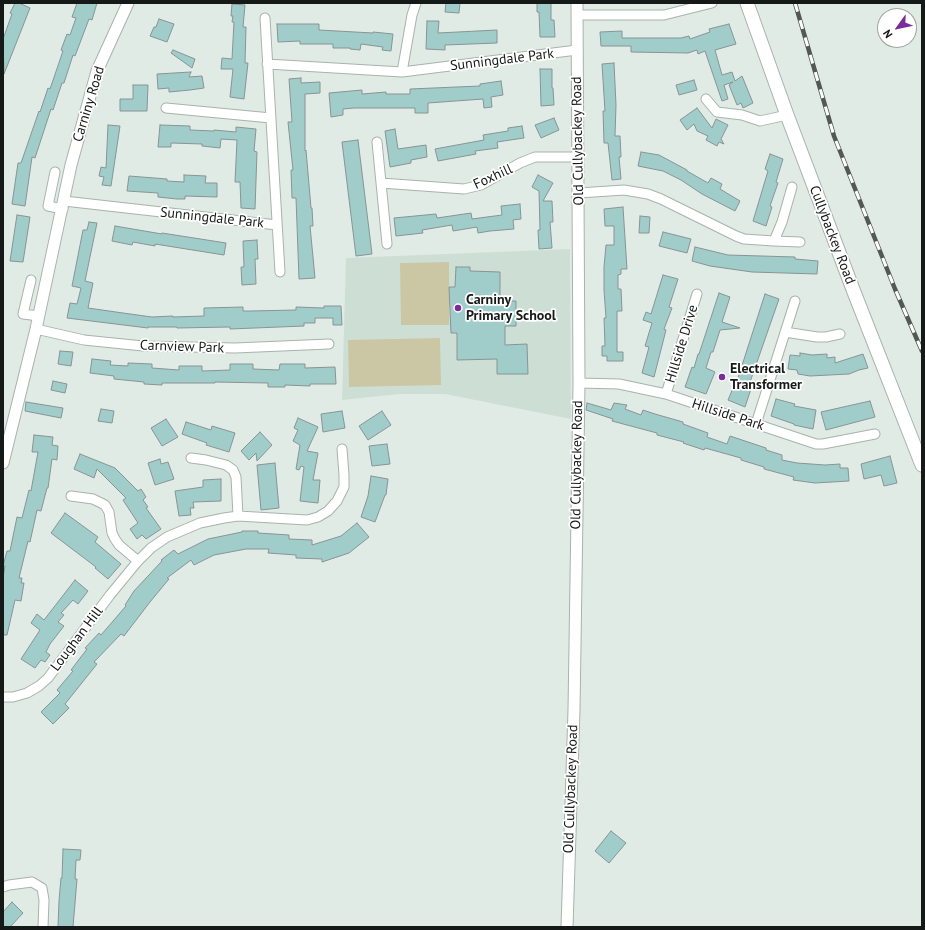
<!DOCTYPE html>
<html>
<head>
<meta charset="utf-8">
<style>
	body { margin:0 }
	#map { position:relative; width:925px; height:930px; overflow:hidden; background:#e0ebe5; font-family:"PT Sans",sans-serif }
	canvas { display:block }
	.frame { position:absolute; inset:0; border:4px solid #151917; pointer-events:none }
	.north { position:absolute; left:877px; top:8px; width:40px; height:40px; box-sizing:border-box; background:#fff; border:1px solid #a1a3a2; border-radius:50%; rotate:237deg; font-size:11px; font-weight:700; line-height:16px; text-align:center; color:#151917 }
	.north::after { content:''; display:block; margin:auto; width:14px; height:18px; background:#7b2b9c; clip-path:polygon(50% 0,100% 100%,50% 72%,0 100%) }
</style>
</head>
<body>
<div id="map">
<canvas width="925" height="930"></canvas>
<div class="frame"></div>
<div class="north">N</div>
</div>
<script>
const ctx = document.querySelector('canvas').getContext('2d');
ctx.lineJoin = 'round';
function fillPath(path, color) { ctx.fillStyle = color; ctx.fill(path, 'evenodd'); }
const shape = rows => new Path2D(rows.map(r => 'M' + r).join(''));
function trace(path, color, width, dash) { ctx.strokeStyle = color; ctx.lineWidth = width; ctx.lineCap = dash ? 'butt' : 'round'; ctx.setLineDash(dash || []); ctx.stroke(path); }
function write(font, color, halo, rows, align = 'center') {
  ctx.font = font + ' "PT Sans",sans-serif'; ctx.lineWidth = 3.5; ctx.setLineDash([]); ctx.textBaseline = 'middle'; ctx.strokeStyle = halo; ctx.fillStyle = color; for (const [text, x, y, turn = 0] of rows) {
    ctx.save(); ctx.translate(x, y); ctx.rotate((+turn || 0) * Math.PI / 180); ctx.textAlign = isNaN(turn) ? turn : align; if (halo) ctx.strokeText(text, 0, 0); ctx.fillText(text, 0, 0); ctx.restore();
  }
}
const built = shape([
	[570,249,571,419,445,394,400,394,342,400,346,258]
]);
const green = shape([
	[449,262,449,325,401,325,400,263],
	[440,338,441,385,349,387,348,340]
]);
const building = shape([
	[15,3,19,3,30,8,4,74,3,39,12,14,10,13,15,3],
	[77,3,97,3,92,20,89,19,75,56,73,55,64,83,62,83,53,110,51,109,35,158,32,157,25,206,12,204,18,163,21,163,39,111,40,112,48,88,50,89,63,51,61,50,67,34,70,35,76,18,72,17,77,3],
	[446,3,460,3,459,13,445,12,446,3],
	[537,3,551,3,551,20,554,20,555,37,540,37,539,12,537,12,537,3],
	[232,4,245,5,243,27,246,27,245,63,248,63,244,99,230,97,233,69,221,69,222,58,232,59,234,22,232,22,233,16,231,16,232,4],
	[159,19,174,24,167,42,150,36,154,27,156,27,159,19],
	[427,21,439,21,438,33,497,30,497,43,445,45,445,50,426,49,427,21],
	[277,24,319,24,319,30,373,33,373,32,393,34,391,51,382,50,383,47,361,44,360,50,350,49,350,48,333,48,333,44,300,44,300,41,278,42,277,24],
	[729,24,736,44,715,50,722,75,732,72,735,81,742,76,753,103,743,108,741,103,737,105,729,85,733,82,724,85,728,99,722,101,705,51,698,54,697,50,688,53,631,52,631,46,601,46,600,32,622,31,622,38,681,38,689,36,690,39,710,32,709,29,729,24],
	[173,50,195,59,192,68,171,53,173,50],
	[614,63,616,105,615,136,620,136,621,157,619,157,621,179,612,180,608,143,604,143,603,111,605,111,602,64,614,63],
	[540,69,552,69,552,88,553,88,554,105,541,106,540,69],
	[191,72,189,77,202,76,204,88,190,90,169,92,169,88,158,89,157,74,191,72],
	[301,78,301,83,320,82,320,93,305,94,305,151,306,150,311,208,312,208,313,226,310,226,315,278,299,279,296,198,292,198,291,170,293,170,288,122,292,122,289,79,301,78],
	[694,80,697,90,679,95,676,85,694,80],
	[501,81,503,95,491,97,492,107,484,108,483,99,428,103,428,113,415,113,415,108,354,108,343,109,343,115,331,117,329,93,362,90,362,94,386,92,386,94,410,94,410,89,480,86,480,84,501,81],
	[133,85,148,85,147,111,120,111,120,99,133,99,133,85],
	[697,108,712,128,716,119,728,125,721,139,724,144,719,142,717,146,706,140,708,136,697,131,694,124,687,130,680,120,697,108],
	[554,118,559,130,541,138,535,125,554,118],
	[108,125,120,126,111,186,102,185,104,177,99,176,101,167,106,168,108,125],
	[160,125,190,126,190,130,214,131,214,130,236,132,236,127,256,129,254,151,257,152,255,209,241,208,240,182,235,182,237,140,221,139,220,148,202,146,202,144,171,143,171,147,158,147,160,125],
	[522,126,524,138,497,142,498,148,475,151,476,154,438,161,435,149,484,140,483,135,508,131,508,128,522,126],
	[395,129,398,149,426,145,427,157,411,160,411,163,390,167,385,131,395,129],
	[358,140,372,254,356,256,342,142,358,140],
	[641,152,659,155,687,170,687,171,708,183,711,178,722,184,720,189,740,201,735,211,702,194,681,180,663,171,638,166,641,152],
	[770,154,783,159,776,182,778,183,770,206,772,207,766,226,753,221,768,171,765,169,770,154],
	[184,175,206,176,205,183,217,183,217,197,185,196,185,199,177,199,158,197,158,193,127,191,129,176,167,179,167,181,184,182,184,175],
	[538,175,553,183,543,201,552,201,553,222,550,222,552,248,539,249,538,230,540,230,539,191,532,187,538,175],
	[520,204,521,219,513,220,514,229,490,231,478,233,477,227,453,231,452,225,422,230,423,233,396,236,394,218,436,214,437,218,471,213,472,219,502,215,501,206,520,204],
	[623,207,627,269,621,269,621,274,618,275,618,289,621,289,622,311,617,311,617,352,623,352,623,361,607,361,607,356,602,356,602,346,605,346,604,318,606,318,604,290,604,267,606,245,614,245,614,226,605,226,604,209,623,207],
	[17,215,30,217,23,262,10,261,17,215],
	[640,216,650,217,649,233,639,233,640,216],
	[89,222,97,223,85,281,93,283,88,308,123,313,152,317,173,316,173,317,204,316,204,308,243,307,243,311,250,311,296,310,296,307,324,308,324,306,341,306,342,325,333,325,333,318,315,318,315,323,304,323,304,326,230,329,230,327,177,328,177,327,148,327,148,328,67,318,70,303,77,304,81,288,72,286,83,230,87,230,89,222],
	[115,226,162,234,162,233,226,243,224,255,155,244,155,246,133,242,132,245,112,241,115,226],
	[663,232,691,239,687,253,659,246,663,232],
	[257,240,258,259,255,259,256,284,242,285,241,267,244,267,243,241,257,240],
	[695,247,728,255,795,257,795,259,818,261,817,274,752,272,710,266,692,261,695,247],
	[456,267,470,267,470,271,500,272,500,301,516,301,516,326,505,326,505,345,527,344,528,374,497,374,497,359,457,360,457,333,451,333,449,287,455,287,456,267],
	[663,275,678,279,669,307,672,308,664,329,666,330,654,377,642,373,649,347,645,346,652,323,643,320,646,312,651,314,663,275],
	[719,293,730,297,722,322,740,328,720,330,713,352,711,352,706,368,715,372,706,394,685,387,692,367,694,368,698,354,699,354,719,293],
	[765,294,779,299,749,385,752,386,745,407,728,400,736,381,737,381,765,294],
	[60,351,73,352,71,366,58,364,60,351],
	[800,353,812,355,827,354,827,358,835,357,835,363,863,354,868,368,859,370,849,374,810,376,798,374,797,370,788,369,790,355,800,356,800,353],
	[92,359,111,361,110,365,128,366,128,363,152,364,152,368,179,370,179,366,202,366,202,371,230,370,230,364,253,364,253,369,279,370,280,364,305,364,305,368,335,367,336,384,310,384,310,386,285,385,285,387,268,387,268,383,215,382,215,383,162,383,162,385,144,384,144,382,114,379,114,376,90,373,92,359],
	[53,381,67,384,65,393,51,390,53,381],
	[776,399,795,404,794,406,816,410,813,429,794,425,794,424,771,416,776,399],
	[870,401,875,417,826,430,821,412,870,401],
	[26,402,63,408,61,418,25,411,26,402],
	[587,403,611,410,614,403,627,405,625,409,641,415,643,410,655,414,683,422,683,424,708,433,707,437,727,444,730,436,766,448,766,450,782,455,782,460,797,463,825,465,840,464,840,468,848,468,849,481,815,483,793,480,794,477,764,469,764,467,741,460,741,458,705,448,704,450,683,443,684,442,657,435,657,433,612,421,613,419,586,410,587,403],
	[101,409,114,411,112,423,98,421,101,409],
	[342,411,345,428,323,432,321,414,342,411],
	[382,411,391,425,368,440,359,426,382,411],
	[298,418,318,427,307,451,318,453,313,480,320,480,318,503,300,501,304,467,301,466,299,470,296,469,300,445,293,441,298,430,294,428,298,418],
	[166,419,178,437,162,446,151,428,166,419],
	[186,422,211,430,212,426,235,433,229,452,206,445,207,443,182,434,186,422],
	[260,432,272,445,257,461,256,453,249,460,241,451,260,432],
	[34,435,53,437,52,445,58,446,57,460,52,459,48,488,47,488,41,511,37,510,30,542,28,541,19,578,22,578,21,583,24,583,21,601,15,600,7,635,3,635,3,578,5,566,3,566,7,551,10,551,17,517,22,518,29,490,31,491,38,452,32,452,34,435],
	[387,444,390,464,372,466,369,446,387,444],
	[80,454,115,468,138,491,141,489,146,497,143,500,148,507,146,508,161,529,146,539,142,535,137,539,130,529,138,523,123,500,126,498,97,469,94,478,74,469,80,454],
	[890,456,897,483,884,486,881,475,864,479,861,464,890,456],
	[160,459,161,464,168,462,174,479,155,485,148,463,160,459],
	[275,463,279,508,261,510,257,465,275,463],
	[371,476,388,479,386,495,385,495,375,522,361,517,368,496,371,476],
	[221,479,221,501,193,502,194,508,190,508,191,515,179,516,175,491,203,487,203,480,221,479],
	[65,513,98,537,95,542,121,564,108,579,95,568,96,567,51,533,65,513],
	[357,523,369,537,349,553,322,562,322,559,296,558,296,555,268,553,269,549,246,549,214,555,194,565,191,560,167,578,169,579,150,602,124,636,121,634,94,662,97,664,65,704,69,708,53,724,41,712,60,693,57,690,73,671,71,670,87,649,85,648,99,633,101,635,126,606,125,605,134,591,162,561,161,560,174,550,178,554,208,539,242,532,242,531,258,531,258,533,289,535,289,539,312,540,312,545,341,536,357,523],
	[75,580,88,591,78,604,73,600,61,613,64,615,58,622,64,626,50,644,46,652,50,655,45,662,41,660,35,668,21,659,40,630,31,623,37,614,44,620,75,580],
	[611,831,626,843,609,863,595,851,611,831],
	[63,849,81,850,80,860,76,860,75,879,77,879,73,927,58,927,59,901,61,878,62,878,63,849],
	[12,902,23,913,10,927,3,927,3,912,12,902]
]);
const minor = shape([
	[577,15,664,15,712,3],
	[265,18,280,272],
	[267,64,402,72,577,50],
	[402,72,412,15,416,3],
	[706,99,717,112,742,115,760,121,787,115],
	[166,108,271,118],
	[377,142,387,244],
	[55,172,48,206,63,209],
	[381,183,464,189,481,185,520,163,535,157,578,157],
	[579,193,624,190,648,194,661,199,736,236,744,239,774,241,800,242],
	[64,201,277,225],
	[774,241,782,222,792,187],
	[31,280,23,314,39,316],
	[36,329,84,340,143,346,235,348,329,344],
	[785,332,817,337,826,337,840,334],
	[579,383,619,384,666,394,816,444,823,444,875,434],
	[666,394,697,294],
	[756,424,795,301],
	[191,458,206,460,226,465,233,470,236,477,238,516],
	[71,496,93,499,105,505,109,512,112,533,115,539,119,545,138,561],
	[3,697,13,697,27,693,39,686,48,678,110,595,138,561,151,548,167,537,200,523,224,518,238,516,307,520,318,517,328,511,337,501,344,487,344,475,342,449],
	[3,887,9,885,32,882,42,888,44,900,43,927]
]);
const tertiary = shape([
	[3,463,36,329,71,165,97,71,128,3],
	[567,927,574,710,579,383,577,3]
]);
const secondary = shape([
	[747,3,787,115,854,292,922,465]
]);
const rail = shape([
	[795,3,834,136,895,289,922,351]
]);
const markers = [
	[458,308,4,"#7b2b9c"],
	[722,377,4,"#7b2b9c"]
];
const streetNames = [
	["Sunningdale Park",502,60,-7],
	["Carniny Road",89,104,-73],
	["Old Cullybackey Road",578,141,-91],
	["Foxhill",493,177,-25],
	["Sunningdale Park",212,218,6],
	["Cullybackey Road",832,235,69],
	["Hillside Drive",682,344,-73],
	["Carnview Park",182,347,2],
	["Hillside Park",728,415,18],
	["Old Cullybackey Road",577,465,-89],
	["Loughan Hill",77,639,-53],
	["Old Cullybackey Road",571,789,-88]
];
const poiNames = [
	["Carniny",466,300],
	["Primary School",466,316],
	["Electrical",730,369],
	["Transformer",730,385]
];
fillPath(built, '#cddfd5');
fillPath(green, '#cbc7a5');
fillPath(building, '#a0ccca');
trace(building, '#889494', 1);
trace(minor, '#a8b3ad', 11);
trace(tertiary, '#a8b3ad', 13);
trace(secondary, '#a8b3ad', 15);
trace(minor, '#fff', 9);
trace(tertiary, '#fff', 11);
trace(secondary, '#fff', 13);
trace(rail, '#525955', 4.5);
trace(rail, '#fff', 3, [9]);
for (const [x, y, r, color] of markers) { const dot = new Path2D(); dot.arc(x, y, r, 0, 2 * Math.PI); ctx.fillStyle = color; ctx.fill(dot); trace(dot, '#fff', 1.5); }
write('14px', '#151917', '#fff', streetNames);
write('bold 14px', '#151917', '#fff', poiNames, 'left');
</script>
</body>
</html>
